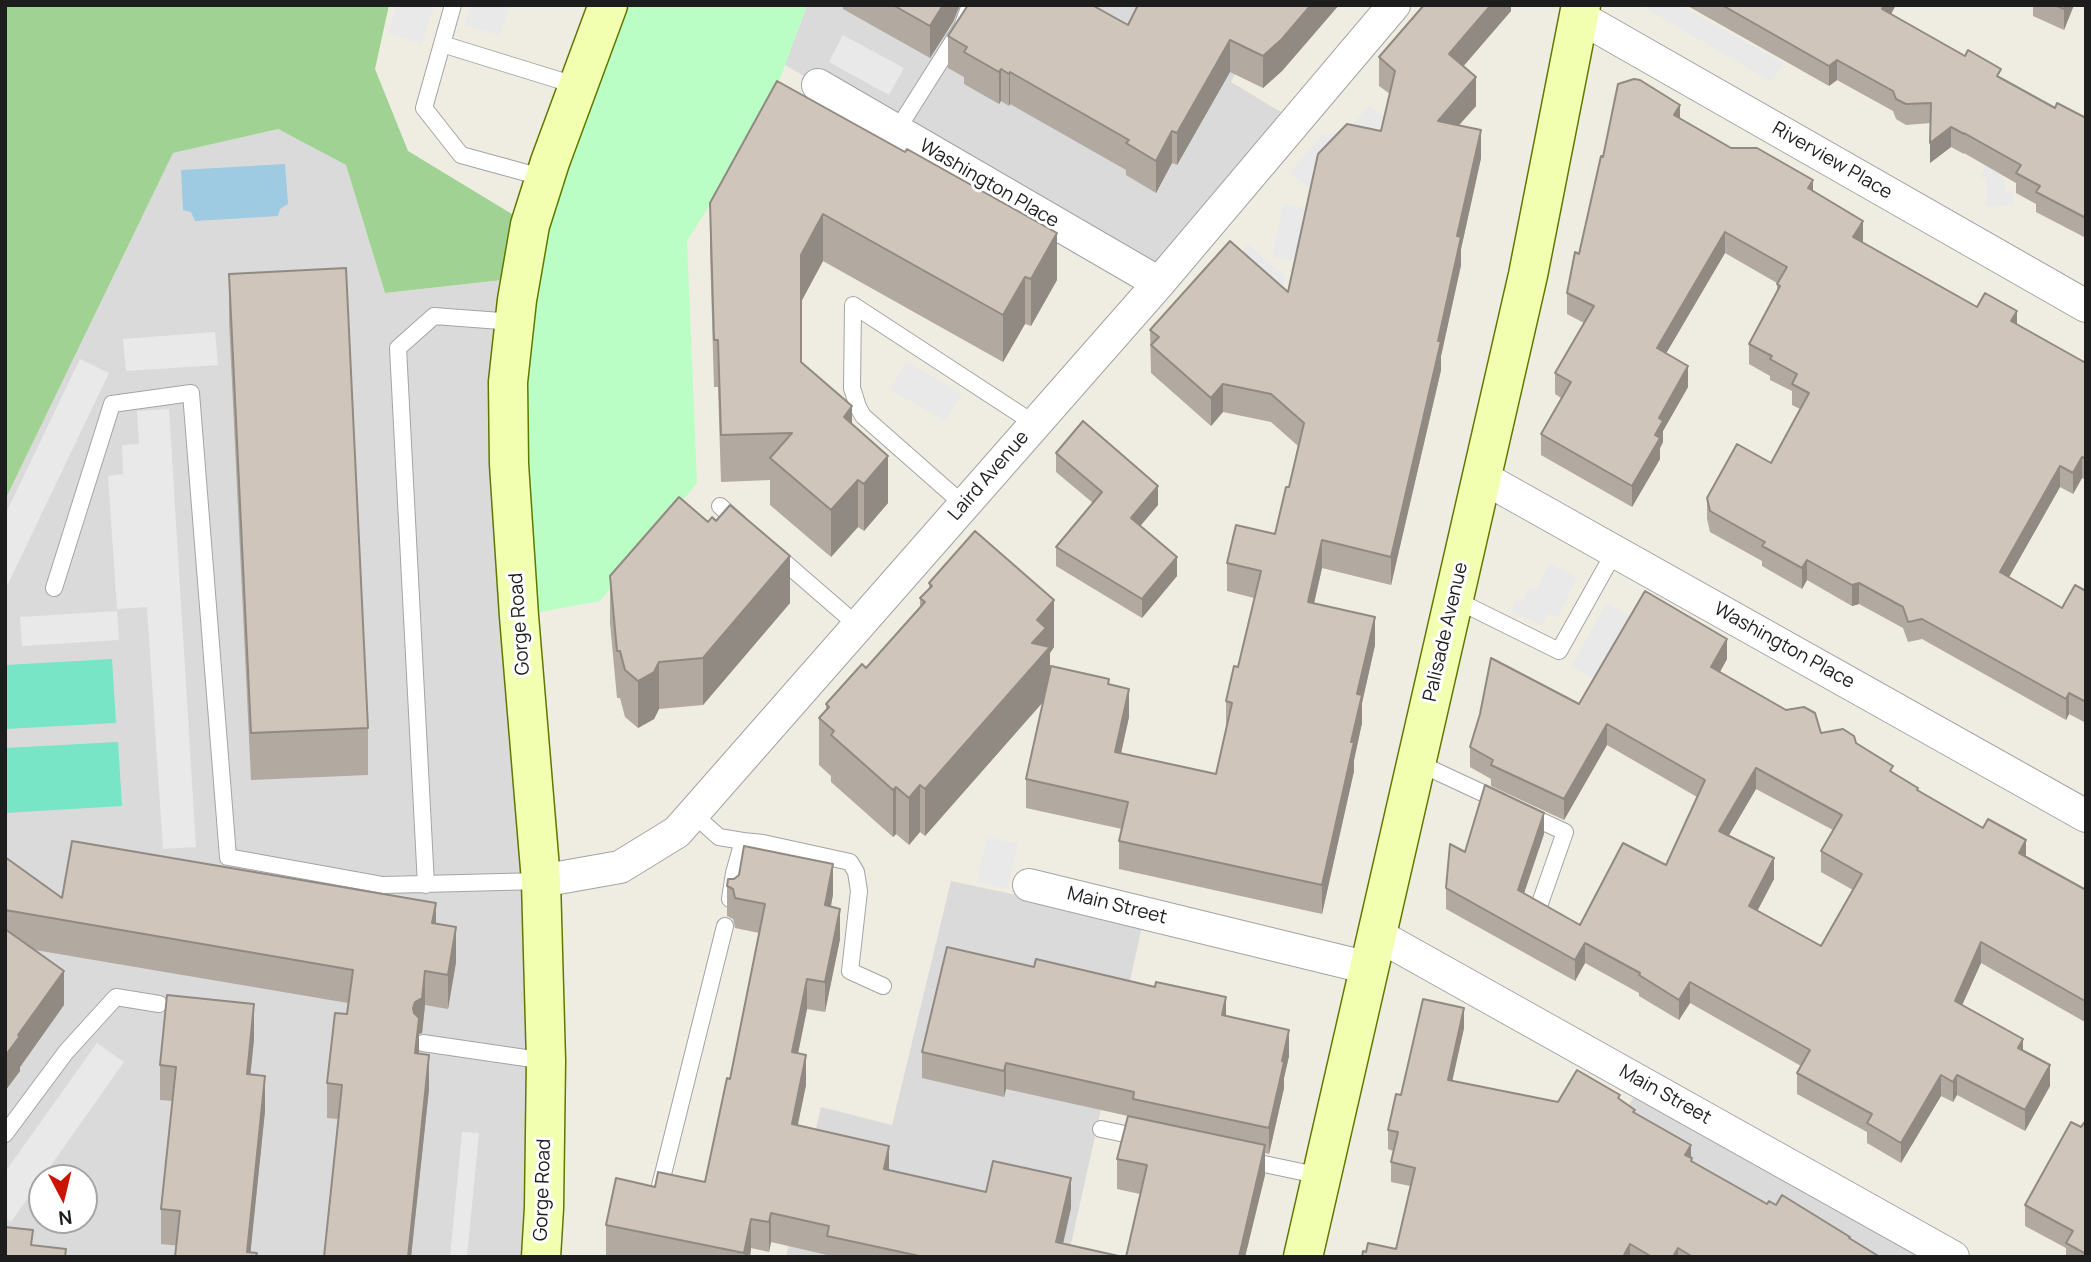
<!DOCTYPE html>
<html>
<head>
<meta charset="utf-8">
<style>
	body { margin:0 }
	#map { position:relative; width:2091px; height:1262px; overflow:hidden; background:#efece1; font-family:Manrope,sans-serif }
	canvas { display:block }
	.frame { position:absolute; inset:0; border:7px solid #1d1d1d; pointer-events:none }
	.north { position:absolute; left:28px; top:1164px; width:70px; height:70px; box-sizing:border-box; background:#fff; border:2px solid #a5a5a5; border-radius:50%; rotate:173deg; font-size:19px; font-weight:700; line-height:28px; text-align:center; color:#1d1d1d }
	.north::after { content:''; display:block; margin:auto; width:24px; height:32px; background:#ca1400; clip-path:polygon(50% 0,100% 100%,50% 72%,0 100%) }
</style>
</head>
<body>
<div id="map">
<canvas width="2091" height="1262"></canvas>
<div class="frame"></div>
<div class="north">N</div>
</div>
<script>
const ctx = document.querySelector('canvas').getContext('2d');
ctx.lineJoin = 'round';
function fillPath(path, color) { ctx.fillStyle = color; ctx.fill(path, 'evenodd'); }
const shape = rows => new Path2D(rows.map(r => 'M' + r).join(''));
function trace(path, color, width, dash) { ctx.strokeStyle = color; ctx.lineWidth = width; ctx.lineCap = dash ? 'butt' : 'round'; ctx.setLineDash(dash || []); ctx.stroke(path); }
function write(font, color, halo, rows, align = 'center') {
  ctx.font = font + ' Manrope,sans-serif'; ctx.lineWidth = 6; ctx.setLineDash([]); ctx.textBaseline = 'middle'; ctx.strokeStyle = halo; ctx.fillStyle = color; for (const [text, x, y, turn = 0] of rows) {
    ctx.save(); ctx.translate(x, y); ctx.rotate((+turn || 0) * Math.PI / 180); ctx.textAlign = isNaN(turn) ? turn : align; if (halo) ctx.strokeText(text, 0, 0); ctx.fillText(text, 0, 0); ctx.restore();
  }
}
const residential = shape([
	[807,5,1269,5,1231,82,1296,121,1159,283,785,65],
	[278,129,346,165,385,293,520,278,541,1257,5,1257,5,500,173,153],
	[42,1178,84,1178,84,1220,42,1220],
	[951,881,1026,897,1145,913,1068,1257,786,1257,821,1107,892,1125],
	[1642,1083,1953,1257,1539,1257]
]);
const forest = shape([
	[5,5,389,5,375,69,408,151,530,225,520,278,385,293,346,165,278,129,173,153,5,500]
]);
const park = shape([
	[608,5,807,5,768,112,687,241,697,483,600,601,519,616,508,382]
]);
const pitch = shape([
	[112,659,116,723,5,729,5,665],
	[118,742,122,806,5,813,5,748]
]);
const parking = shape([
	[397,5,435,5,422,44,388,33],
	[471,5,510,5,500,35,464,25],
	[1640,5,1680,5,1783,63,1772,82],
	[843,35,904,68,889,95,829,62],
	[1369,106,1412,131,1310,189,1290,172,1321,136,1349,128],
	[2030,124,2001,178,2004,179,2005,191,2014,191,2014,205,1986,206,1986,178,1979,178,2006,126],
	[1283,204,1309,209,1298,262,1272,257],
	[1248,244,1285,276,1278,307,1229,266],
	[215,332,218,365,126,371,123,339],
	[80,359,109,373,8,584,5,582,5,515],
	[906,362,962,393,945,421,890,390],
	[169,409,196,847,163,849,147,607,117,609,108,476,123,474,122,445,139,444,137,411],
	[1549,564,1577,577,1558,617,1548,613,1543,625,1511,611,1517,598,1523,600,1529,587,1537,590],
	[1607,603,1636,619,1600,682,1571,666],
	[117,611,119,640,22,646,20,617],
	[987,837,1018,844,1007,889,977,881],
	[97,1043,124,1062,11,1222,5,1218,5,1172],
	[462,1132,479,1133,467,1257,450,1257]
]);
const water = shape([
	[285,164,288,204,280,209,278,216,195,221,191,212,183,210,181,170]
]);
const service = shape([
	[453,5,424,108,461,155,545,178],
	[442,44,578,86],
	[897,130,962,27,970,5],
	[964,505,863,416,858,407,852,388,853,305,1035,424],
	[720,506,739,523],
	[775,554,857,625],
	[54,588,112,404,191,393,228,857,383,885,541,881],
	[1454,599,1559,651,1615,551],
	[1416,762,1502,802],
	[692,813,719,837,743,841,734,873,730,899],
	[1526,814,1565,832,1539,906],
	[743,841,763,843,850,862,856,872,859,891,850,971,883,986],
	[426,885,398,348,434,316,514,322],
	[423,1043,546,1061],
	[1101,1129,1144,1138],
	[5,1134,66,1052,116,997,159,1004],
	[1245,1160,1321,1176],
	[659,1190,725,926]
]);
const minor = shape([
	[1578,16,2086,306],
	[818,85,1159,283],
	[1482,477,2086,816],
	[541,881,620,867,677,832,1159,283,1394,5],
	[1029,885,1369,968],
	[1376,934,1953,1257]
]);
const secondary = shape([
	[541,1257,544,1208,546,1061,541,881,519,616,509,464,508,382,517,300,530,225,550,162,608,5],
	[1303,1257,1528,275,1581,5]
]);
const wall = shape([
	[843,5,960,5,953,22,930,58,843,9],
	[1138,5,1339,5,1282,71,1263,88,1230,72,1177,165,1172,163,1156,193,1126,175,1126,170,1010,104,1009,106,1001,101,999,104,964,84,964,77,948,68,948,36,1128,25],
	[1511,5,1511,11,1463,66,1476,106,1459,125,1481,158,1461,249,1461,265,1441,356,1441,370,1391,585,1322,568,1314,603,1375,645,1362,703,1362,723,1354,760,1354,771,1322,914,1119,869,1119,841,1122,829,1026,808,1026,779,1043,702,925,836,920,832,909,845,896,834,893,837,831,782,831,776,819,765,819,718,826,711,826,704,866,668,920,607,920,598,929,588,929,583,1054,647,1050,653,1050,673,1109,684,1129,717,1121,753,1216,774,1226,730,1226,701,1238,667,1254,598,1227,591,1227,563,1275,534,1289,487,1298,446,1271,422,1223,412,1211,426,1151,373,1150,330,1288,292,1381,131,1390,94,1379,86,1379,57],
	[1686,5,1895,5,1891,14,2001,78,2055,108,2086,118,2086,238,2036,212,2036,204,2016,193,2016,183,1964,153,1964,154,1951,147,1930,163,1931,123,1906,125,1896,119,1893,111,1837,80,1829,86],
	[2033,5,2074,5,2064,30,2033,16],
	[777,81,1057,280,1031,326,1025,324,1003,362,823,261,801,302,801,362,852,424,888,503,864,531,858,527,831,557,770,505,770,480,721,482,718,387,714,387,710,250,710,203],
	[1680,119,1731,148,1813,191,1862,242,1977,307,2017,324,2084,362,2086,359,2086,480,2082,478,2073,494,2060,487,2009,577,2062,608,2086,591,2086,723,2069,714,2066,720,1922,639,1908,642,1903,628,1859,604,1852,606,1807,580,1802,589,1762,566,1762,561,1710,532,1707,519,1707,498,1771,463,1800,409,1792,405,1792,391,1770,380,1770,376,1749,364,1749,344,1777,292,1777,283,1725,253,1666,353,1688,387,1663,431,1663,442,1660,448,1660,459,1632,507,1541,455,1541,434,1561,398,1555,394,1555,373,1584,323,1567,314,1567,293,1579,254,1603,157],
	[229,274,368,728,368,775,251,780,229,321],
	[1056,453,1158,505,1140,526,1177,576,1142,618,1056,566,1056,547,1093,503,1056,472],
	[610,576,790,603,703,705,659,709,654,719,638,728,625,717,620,698,617,698,610,623],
	[1727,659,1720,672,1821,733,1856,743,1893,773,1918,791,2026,857,2086,890,2086,1020,2085,1022,1981,963,1962,1005,2023,1051,2050,1086,2025,1131,1957,1095,1953,1102,1941,1096,1901,1163,1867,1143,1867,1132,1797,1094,1797,1073,1801,1066,1690,1003,1679,1020,1639,996,1639,993,1585,963,1575,981,1446,909,1446,888,1465,852,1544,834,1524,893,1580,925,1666,865,1697,797,1607,745,1564,820,1491,786,1491,779,1470,767,1470,747,1579,704],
	[1756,789,1833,830,1821,851,1821,872,1853,890,1821,946,1757,911,1774,879,1729,835],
	[5,857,62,898,436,924,456,962,448,1009,425,1005,422,1033,419,1034,419,1053,429,1089,411,1257,324,1257,338,1119,327,1118,327,1083,347,1014,348,1003,35,950,64,1005,20,1067,20,1071,5,1091],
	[727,886,833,894,831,907,840,939,825,1012,807,1009,798,1054,806,1085,797,1126,889,1170,986,1192,1071,1208,1063,1243,1123,1257,827,1257,827,1255,771,1242,769,1252,751,1248,750,1257,617,1257,606,1255,606,1225,655,1187,705,1182,730,1079,759,933,735,928,733,919,727,916],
	[1226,1015,1289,1056,1284,1078,1284,1088,1269,1154,1265,1153,1265,1175,1245,1257,1126,1257,1140,1194,1117,1189,1117,1159,1128,1116,1006,1089,1004,1097,922,1078,922,1052],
	[1464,1028,1452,1081,1558,1102,1620,1100,1635,1113,1691,1157,1692,1161,1767,1204,1776,1205,1850,1239,1880,1257,1362,1257,1366,1252,1396,1249,1410,1186,1391,1182,1391,1162,1393,1151,1388,1149,1388,1130,1401,1095],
	[254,1039,250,1074,265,1111,250,1253,161,1244,161,1209,173,1101,160,1100,160,1065],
	[2086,1120,2086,1257,2066,1257,2066,1248,2025,1226,2025,1205]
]);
const shadedWall = shape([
	[943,5,960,5,953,22,930,58,930,26],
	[1311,5,1339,5,1282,71,1263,88,1263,56],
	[1491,5,1511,5,1511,11,1449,83,1449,54],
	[1884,5,1895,5,1895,7,1882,30,1882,9],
	[2066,5,2074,5,2064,30,2064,9],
	[1230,40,1230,72,1177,165,1177,133],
	[1837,60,1837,80,1829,86,1829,66],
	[1001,69,1001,101,999,104,999,72],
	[1010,72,1010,104,1009,106,1009,74],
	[1476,77,1476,106,1438,149,1438,121],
	[1680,105,1680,126,1674,115],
	[1951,127,1951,147,1930,163,1930,143],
	[1481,130,1481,158,1461,249,1461,265,1441,356,1441,370,1391,585,1391,557,1438,341,1457,236],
	[1172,131,1172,163,1156,193,1156,161],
	[1813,180,1813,201,1808,188],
	[823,214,823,261,801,302,801,255],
	[1863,221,1863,242,1853,258,1853,237],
	[1725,232,1725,253,1657,369,1657,348],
	[1057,233,1057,280,1031,326,1031,279],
	[1025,277,1025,324,1003,362,1003,315],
	[2017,311,2017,332,2011,321],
	[1688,366,1688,387,1663,431,1663,442,1660,448,1660,459,1632,507,1632,486,1655,435,1659,418],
	[1223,384,1223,412,1211,426,1211,398],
	[852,406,852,453,844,417],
	[888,456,888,503,864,531,864,484],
	[2082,457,2082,478,2073,494,2073,473],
	[2060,466,2060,487,2000,593,2000,572],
	[858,480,858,527,831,557,831,510],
	[1158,486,1158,505,1131,537,1131,518],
	[1322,540,1322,568,1308,630,1308,602],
	[790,556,790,603,703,705,703,658],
	[1177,557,1177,576,1142,618,1142,599],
	[1807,560,1807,580,1802,589,1802,568],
	[1859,583,1859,604,1852,606,1852,585],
	[1054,600,1054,647,1050,653,1050,694,925,836,925,789,1032,643,1037,620],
	[1375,617,1375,645,1362,703,1362,723,1354,760,1354,771,1322,914,1322,885,1351,742,1357,694],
	[1727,639,1727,659,1711,688,1711,667],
	[659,662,659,709,654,719,638,728,638,681],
	[1129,689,1129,717,1115,780,1115,752],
	[2069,693,2069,714,2066,720,2066,699],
	[1607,724,1607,745,1564,820,1564,799],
	[1756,768,1756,789,1719,852,1719,831],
	[920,785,920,832,909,845,909,798],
	[896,787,896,834,893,837,893,790],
	[1544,813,1544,834,1518,911,1518,890],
	[2026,840,2026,861,2019,853],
	[1774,858,1774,879,1749,927,1749,906],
	[833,864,833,894,825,935,825,905],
	[436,903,436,937,432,923],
	[840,909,840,939,825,1012,825,982],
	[456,927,456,962,448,1009,448,975],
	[1981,942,1981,963,1955,1021,1955,1001],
	[1585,943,1585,963,1575,981,1575,960],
	[64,971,64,1005,20,1067,20,1071,5,1091,5,1056,18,1035],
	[425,971,425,1005,422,1033,419,1034,419,1053,415,1087,413,1008],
	[807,979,807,1009,792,1082,792,1052],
	[1690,982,1690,1003,1679,1020,1679,1000],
	[1226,997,1226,1023,1222,1015],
	[2086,999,2086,1020,2085,1022,2085,1001],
	[254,1004,254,1039,247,1109,247,1074],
	[1464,1008,1464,1028,1448,1100,1448,1080],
	[1289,1030,1289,1056,1284,1078,1284,1088,1269,1154,1269,1128],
	[2023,1039,2023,1060,2018,1048],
	[429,1055,429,1089,411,1257,408,1257],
	[806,1055,806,1085,792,1154,792,1124],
	[1006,1063,1006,1089,1004,1097,1004,1071],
	[2050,1065,2050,1086,2025,1131,2025,1110],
	[1941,1075,1941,1096,1901,1163,1901,1143],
	[1957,1075,1957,1095,1953,1102,1953,1082],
	[265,1076,265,1111,250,1257,247,1257],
	[1265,1145,1265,1175,1245,1257,1239,1257],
	[1691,1145,1691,1165,1685,1155],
	[889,1146,889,1176,884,1169],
	[1071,1178,1071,1208,1060,1257,1056,1242],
	[771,1213,771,1242,769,1252,769,1222],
	[751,1219,751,1248,750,1257,744,1257],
	[1630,1244,1630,1257,1623,1257],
	[1678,1248,1678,1257,1673,1257]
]);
const building = shape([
	[893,5,943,5,930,26,893,5],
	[968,5,1092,5,1128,25,1138,5,1311,5,1282,39,1263,56,1230,40,1177,133,1172,131,1156,161,1126,143,1129,140,1010,72,1009,74,1001,69,999,72,964,52,967,47,948,36,968,5],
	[1424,5,1491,5,1449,54,1476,77,1438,121,1481,130,1457,236,1461,237,1438,341,1441,341,1391,557,1322,540,1308,602,1375,617,1357,694,1362,695,1351,742,1354,742,1322,885,1119,841,1128,802,1026,779,1051,666,1109,679,1108,684,1129,689,1115,752,1216,774,1232,703,1226,701,1234,666,1238,667,1261,571,1227,563,1236,525,1275,534,1286,487,1289,487,1304,423,1271,394,1223,384,1211,398,1151,345,1159,337,1150,330,1230,241,1288,292,1318,154,1347,124,1381,131,1395,71,1379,57,1424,5],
	[1722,5,1884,5,1882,9,1965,56,1968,50,2001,69,1997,76,2055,108,2057,103,2086,118,2086,218,2036,192,2040,186,2016,173,2021,165,1964,133,1964,134,1951,127,1930,143,1931,103,1906,104,1896,99,1893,91,1837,60,1829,66,1722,5],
	[2055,5,2066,5,2064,9,2055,5],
	[1634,79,1640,80,1680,105,1674,115,1731,148,1757,148,1813,180,1808,188,1863,221,1853,237,1977,307,1985,293,2017,311,2011,321,2084,362,2086,359,2086,459,2082,457,2073,473,2060,466,2000,572,2062,608,2075,585,2086,591,2086,702,2069,693,2066,699,1922,619,1908,622,1903,607,1859,583,1852,585,1807,560,1802,568,1762,546,1765,542,1710,511,1707,498,1737,444,1771,463,1809,393,1792,384,1797,374,1770,359,1772,356,1749,344,1780,286,1777,284,1787,267,1725,232,1657,348,1688,366,1659,418,1663,421,1655,435,1660,438,1632,486,1541,434,1571,382,1555,373,1594,306,1567,293,1575,252,1579,254,1601,156,1603,157,1618,84,1634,79],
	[777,81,905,152,907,149,1057,233,1031,279,1025,277,1003,315,823,214,801,255,801,362,852,406,844,417,888,456,864,484,858,480,831,510,770,458,792,433,721,435,718,340,714,340,710,203,777,81],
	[346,268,368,728,251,733,229,274,346,268],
	[1083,421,1158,486,1131,518,1177,557,1142,599,1056,547,1102,492,1056,453,1083,421],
	[679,497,708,522,712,517,716,521,730,505,790,556,703,658,659,662,654,672,638,681,625,670,620,651,617,651,610,576,679,497],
	[975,531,1054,600,1037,620,1046,628,1032,643,1050,647,925,789,920,785,909,798,896,787,893,790,831,735,834,731,819,718,829,707,826,704,862,664,866,668,925,602,920,598,932,586,929,583,975,531],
	[1645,591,1727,639,1711,667,1786,710,1804,707,1815,713,1821,733,1843,729,1854,736,1856,743,1893,766,1890,771,1918,788,1917,790,1983,828,1988,819,2026,840,2019,853,2086,890,2086,999,2085,1001,1981,942,1955,1001,2023,1039,2018,1048,2050,1065,2025,1110,1957,1075,1953,1082,1941,1075,1901,1143,1867,1123,1872,1114,1797,1073,1810,1050,1690,982,1679,1000,1639,975,1640,973,1585,943,1575,960,1446,888,1450,844,1465,852,1485,785,1544,813,1518,890,1580,925,1623,843,1666,865,1705,780,1607,724,1564,799,1491,765,1493,760,1470,747,1480,714,1491,658,1579,704,1645,591],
	[1756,768,1842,815,1821,851,1862,874,1821,946,1749,906,1774,858,1719,831,1756,768],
	[72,841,436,903,432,923,456,927,448,975,425,971,422,998,415,1002,413,1008,414,1013,419,1018,415,1053,429,1055,408,1257,324,1257,342,1085,327,1083,335,1013,347,1014,353,970,5,910,5,857,62,898,72,841],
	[744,846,833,864,825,905,840,909,825,982,807,979,792,1052,806,1055,792,1124,889,1146,884,1169,986,1192,993,1161,1071,1178,1056,1242,1123,1257,924,1257,827,1236,829,1226,771,1213,769,1222,751,1219,744,1253,606,1225,616,1178,655,1187,658,1172,705,1182,727,1078,730,1079,765,904,735,898,733,889,727,886,728,879,734,879,739,875,744,846],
	[5,929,64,971,18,1035,20,1036,5,1056,5,929],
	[947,947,1034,967,1036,959,1155,987,1156,982,1226,997,1222,1015,1289,1030,1282,1061,1284,1062,1269,1128,1133,1099,1134,1092,1006,1063,1004,1071,922,1052,947,947],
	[167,995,254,1004,247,1074,265,1076,247,1252,257,1253,256,1257,175,1257,180,1211,161,1209,176,1067,160,1065,167,995],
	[1423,999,1464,1008,1448,1080,1558,1102,1577,1070,1620,1095,1618,1098,1635,1110,1633,1112,1691,1145,1685,1155,1692,1158,1691,1161,1767,1204,1769,1201,1776,1205,1782,1195,1850,1237,1849,1238,1880,1257,1693,1257,1678,1248,1673,1257,1652,1257,1630,1244,1623,1257,1362,1257,1363,1251,1366,1252,1368,1243,1396,1249,1415,1168,1391,1162,1398,1132,1388,1130,1396,1094,1401,1095,1423,999],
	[1128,1116,1265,1145,1239,1257,1126,1257,1147,1165,1117,1159,1128,1116],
	[2086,1120,2086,1254,2066,1243,2073,1231,2025,1205,2071,1122,2081,1127,2086,1120],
	[5,1227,33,1230,31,1245,66,1249,65,1257,5,1257,5,1227]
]);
const streetNames = [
	["Riverview Place",1832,161,30],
	["Washington Place",989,184,30],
	["Laird Avenue",989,476,-49],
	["Gorge Road",520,624,-94],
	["Palisade Avenue",1446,632,-77],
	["Washington Place",1784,646,29],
	["Main Street",1117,906,14],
	["Main Street",1665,1095,29],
	["Gorge Road",543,1190,-88]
];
fillPath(residential, '#dbdada');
fillPath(forest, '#9fd293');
fillPath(park, '#bafec6');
fillPath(pitch, '#78e5c6');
fillPath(parking, '#e9e9e9');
fillPath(water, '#9ecbe1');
trace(service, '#a4a4a4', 18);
trace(minor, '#a4a4a4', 34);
trace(secondary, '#5f7800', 41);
trace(service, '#fff', 16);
trace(minor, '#fff', 32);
trace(secondary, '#f3ffb0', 38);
fillPath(wall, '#b2a9a0');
fillPath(shadedWall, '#918a82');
fillPath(building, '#cfc5ba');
trace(building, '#918a82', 2);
write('19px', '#1d1d1d', '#fff', streetNames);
</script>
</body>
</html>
